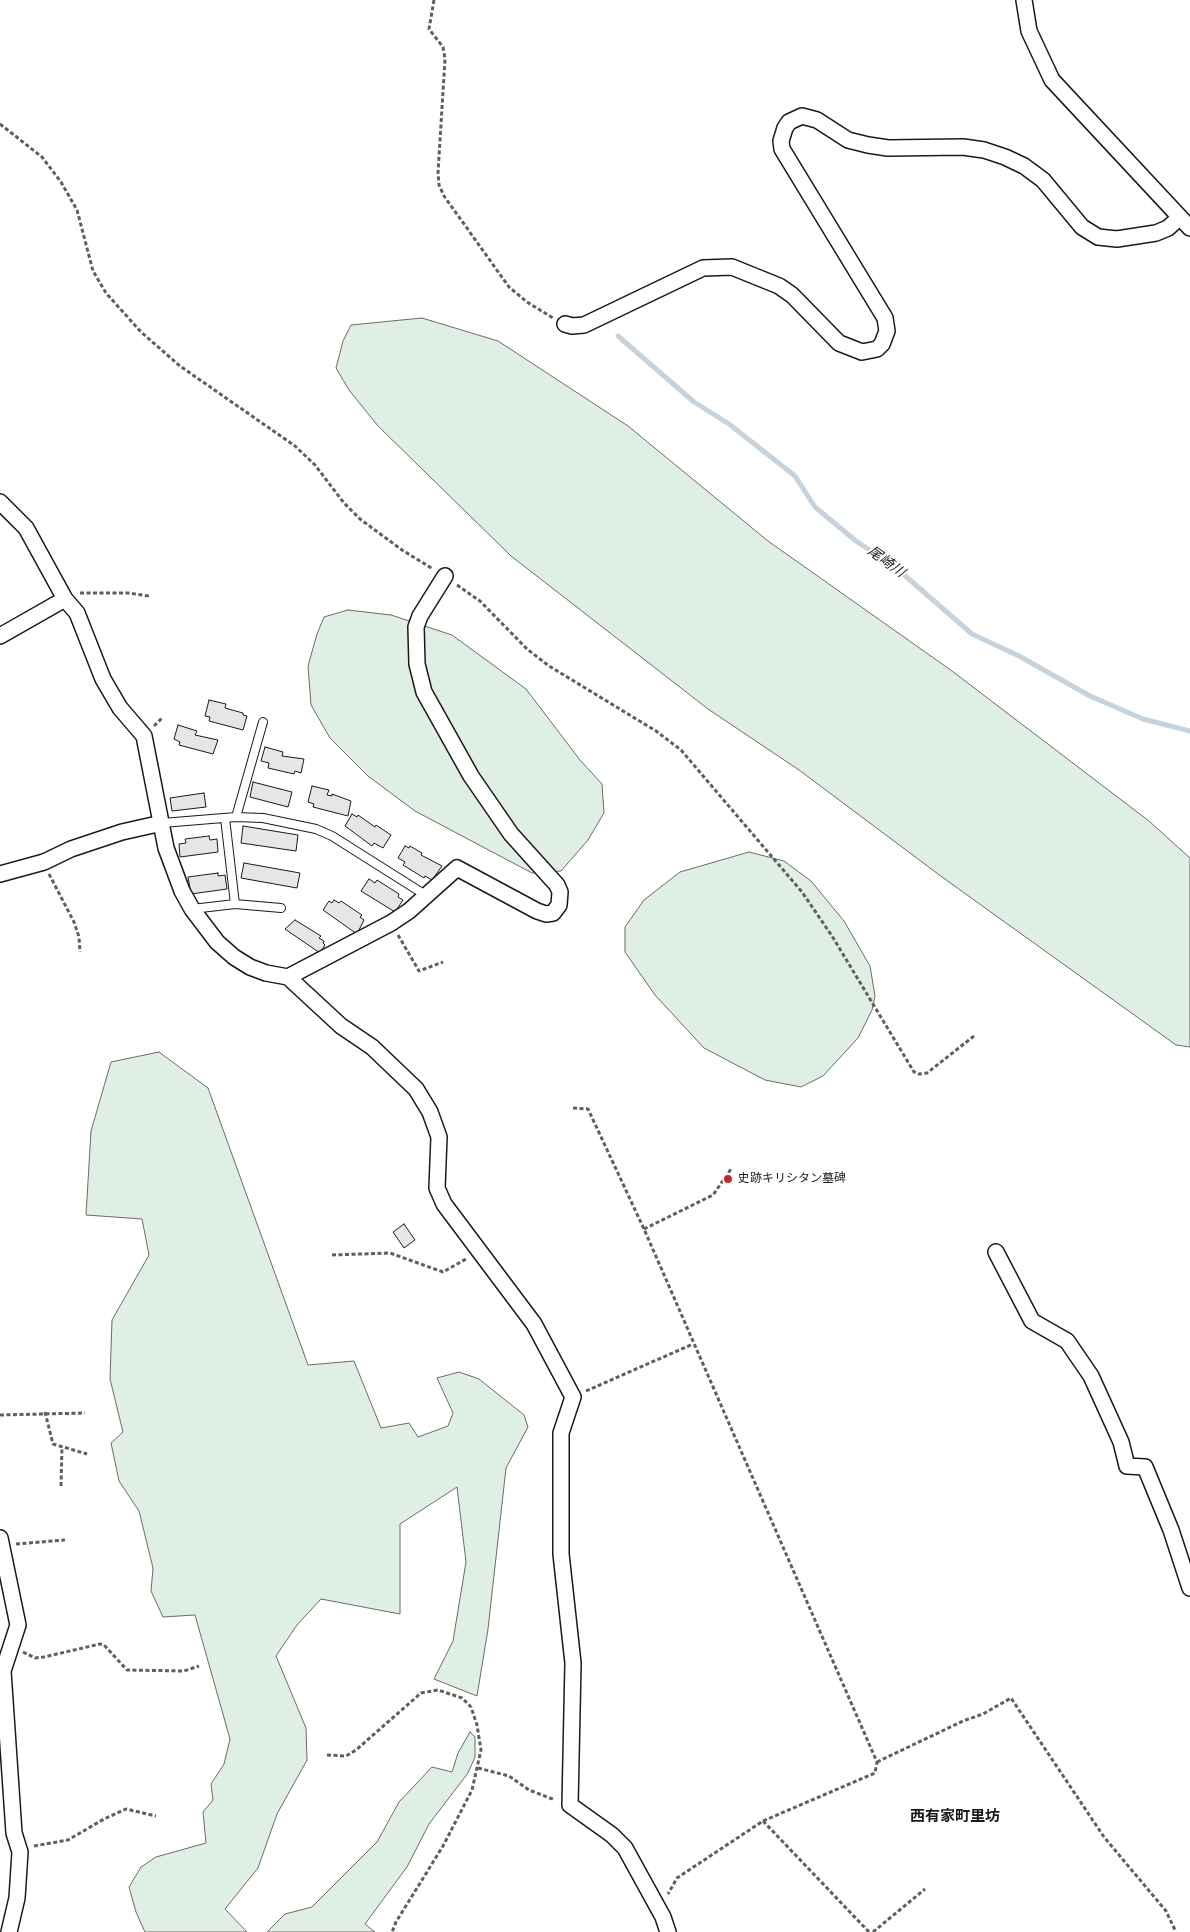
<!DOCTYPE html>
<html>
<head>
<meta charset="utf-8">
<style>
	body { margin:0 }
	canvas { display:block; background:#fff }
</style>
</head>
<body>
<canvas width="1190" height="1932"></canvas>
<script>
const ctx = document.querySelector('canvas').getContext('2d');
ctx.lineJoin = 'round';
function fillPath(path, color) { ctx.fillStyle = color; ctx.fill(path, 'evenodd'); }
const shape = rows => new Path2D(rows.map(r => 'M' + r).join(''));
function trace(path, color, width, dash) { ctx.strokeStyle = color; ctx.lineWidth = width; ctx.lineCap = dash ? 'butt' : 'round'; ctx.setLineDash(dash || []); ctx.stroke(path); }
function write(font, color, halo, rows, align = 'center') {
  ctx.font = font + ' "Archivo Narrow","Noto Sans JP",sans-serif'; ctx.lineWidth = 4; ctx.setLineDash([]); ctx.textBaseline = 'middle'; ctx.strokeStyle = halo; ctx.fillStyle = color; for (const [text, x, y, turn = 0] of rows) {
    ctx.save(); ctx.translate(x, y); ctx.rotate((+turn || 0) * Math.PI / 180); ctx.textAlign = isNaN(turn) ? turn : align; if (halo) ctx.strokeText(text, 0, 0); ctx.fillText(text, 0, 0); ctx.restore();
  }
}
const green = shape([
	[422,318,498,341,628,426,768,541,952,671,1149,821,1190,858,1190,1047,1176,1045,942,877,799,770,708,709,511,556,378,426,349,390,336,368,343,341,351,325,422,318],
	[348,610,391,615,452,635,526,689,580,760,602,784,604,813,588,840,561,871,532,873,415,811,368,776,330,738,311,705,308,666,317,634,324,617,348,610],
	[749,852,784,861,811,881,844,921,870,966,875,996,872,1010,858,1038,823,1076,801,1087,765,1080,704,1048,655,995,625,952,625,927,644,900,680,872,749,852],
	[159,1052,208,1088,308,1365,354,1361,381,1428,409,1423,418,1437,448,1426,453,1413,437,1378,459,1372,479,1379,524,1415,528,1427,506,1468,488,1629,477,1696,434,1679,453,1641,466,1562,457,1487,400,1524,400,1614,321,1599,297,1625,276,1656,306,1728,307,1760,277,1814,258,1868,225,1909,247,1932,145,1932,136,1912,129,1887,141,1867,156,1857,206,1843,203,1812,213,1800,211,1784,224,1764,230,1739,195,1615,163,1617,151,1591,153,1568,139,1511,119,1481,111,1443,123,1432,110,1379,112,1320,149,1255,142,1219,86,1215,91,1131,111,1062,159,1052],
	[470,1732,475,1737,475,1757,468,1773,429,1824,407,1867,365,1924,375,1932,267,1932,285,1914,312,1907,377,1842,399,1802,432,1767,452,1772,458,1753,470,1732]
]);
const stream = shape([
	[618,336,694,402,729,424,795,476,815,507,856,541,895,567,972,634,1019,656,1090,696,1143,719,1190,731]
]);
const building = shape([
	[209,700,226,704,225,708,243,713,243,715,247,716,243,730,209,721,210,717,205,716,209,700],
	[178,725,197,731,195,735,218,740,213,754,179,745,180,742,174,739,178,725],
	[265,747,283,752,282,756,304,759,301,773,295,771,294,774,268,768,269,763,261,761,265,747],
	[253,782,292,792,288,807,250,797,253,782],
	[312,786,329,790,327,795,332,796,332,794,351,801,348,816,313,807,314,804,308,802,312,786],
	[204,793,206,807,172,811,170,798,204,793],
	[352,814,357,817,358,815,375,827,376,825,391,835,383,848,374,843,372,846,345,826,352,814],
	[243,826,298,835,296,851,241,843,243,826],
	[209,836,210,840,217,839,218,852,180,857,179,844,186,843,185,839,209,836],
	[405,846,409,848,410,846,422,853,421,855,442,866,432,880,425,876,424,878,403,865,405,862,398,858,405,846],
	[244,863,300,873,297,888,241,878,244,863],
	[218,873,218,876,225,875,227,889,191,894,188,877,218,873],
	[369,879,375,883,377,880,399,894,398,897,403,900,395,912,361,891,369,879],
	[334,900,339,903,341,901,362,915,360,917,364,920,357,934,323,910,329,901,332,903,334,900],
	[295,920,321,936,319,938,324,941,323,943,325,945,320,953,285,929,295,920],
	[404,1224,415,1240,404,1248,393,1232,404,1224]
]);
const path = shape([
	[434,0,429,29,443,47,445,59,438,173,439,185,444,196,509,287,527,302,553,318],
	[0,124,42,157,61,182,77,210,93,271,106,293,141,332,180,366,295,446,315,465,344,503,360,519,402,550,433,569],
	[457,585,480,601,527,649,549,666,656,731,681,750,802,892,832,936,914,1072,919,1074,927,1073,974,1036],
	[80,593,128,593,149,596],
	[154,726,162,718],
	[49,874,74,922,79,937,80,952],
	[398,935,419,971,443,962],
	[573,1108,588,1109,644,1229,877,1762,875,1773,763,1821,677,1878,668,1894],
	[644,1229,713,1195,731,1169],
	[332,1255,390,1253,443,1272,466,1259],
	[586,1391,693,1344],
	[45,1412,53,1444,87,1454],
	[0,1415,85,1413],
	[61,1486,62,1447],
	[16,1544,65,1540],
	[23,1652,35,1658,44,1657,100,1644,104,1645,127,1670,184,1671,199,1666],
	[327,1755,346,1756,356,1750,421,1693,438,1690,462,1698,471,1707,477,1725,481,1750,472,1790,443,1846,396,1922,392,1932],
	[877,1762,963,1721,983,1714,1011,1698,1104,1837,1166,1911,1176,1932],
	[478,1768,509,1776,529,1790,555,1800],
	[763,1821,869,1932],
	[34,1846,68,1840,104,1819,126,1809,156,1816],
	[873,1932,925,1889]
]);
const lane = shape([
	[236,817,263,722],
	[225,818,235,904],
	[162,823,236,817,263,818,316,829,332,836,427,896],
	[192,909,235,904,281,908]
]);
const street = shape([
	[1024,0,1029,31,1052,80,1190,228],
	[565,324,572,326,584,325,703,268,732,267,779,286,792,295,839,343,862,352,877,349,882,344,887,331,885,318,782,149,781,141,785,128,789,122,802,116,817,120,848,140,868,145,888,148,963,147,984,150,1005,157,1024,166,1043,180,1082,227,1098,237,1117,239,1156,233,1168,228,1180,217],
	[0,502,26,528,65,599],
	[0,636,65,599,77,613,103,679,120,708,144,736,166,848,182,891,192,909,217,942,234,957,250,967,266,973,288,977,391,923,409,911,457,868,537,911,546,914,553,913,559,905,560,892,557,885,511,834,471,776,424,692,417,664,416,627,420,616,445,576],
	[0,874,44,862,71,849,122,832,162,823],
	[288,977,341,1026,372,1047,416,1089,430,1112,439,1137,437,1188,444,1204,534,1324,573,1397,561,1433,561,1554,573,1663,570,1805,612,1835,625,1848,663,1917,668,1932],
	[996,1252,1032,1321,1067,1341,1091,1376,1121,1442,1127,1466,1145,1467,1171,1530,1190,1588],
	[0,1538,18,1625,3,1671,14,1833,20,1852,17,1898,9,1932]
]);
const markers = [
	[728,1179,5,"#c62828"]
];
const poiNames = [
	["史跡キリシタン墓碑",738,1179]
];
const waterNames = [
	["尾崎川",886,562,36]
];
const quarterNames = [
	["西有家町里坊",955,1817]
];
fillPath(green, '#e0efe3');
trace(green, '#6a6a6a', 1);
trace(stream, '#c6d2dc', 5);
fillPath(building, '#e6e6e6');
trace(building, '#1a1a1a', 1);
trace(lane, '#1a1a1a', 10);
trace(street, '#1a1a1a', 18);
trace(path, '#5f5f5f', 3, [4, 2.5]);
trace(lane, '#fff', 8);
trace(street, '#fff', 15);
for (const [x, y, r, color] of markers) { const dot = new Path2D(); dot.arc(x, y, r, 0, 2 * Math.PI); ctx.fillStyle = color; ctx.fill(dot); trace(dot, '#fff', 2); }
write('12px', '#1a1a1a', '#fff', poiNames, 'left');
write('italic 14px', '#1a1a1a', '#fff', waterNames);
write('bold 15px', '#1a1a1a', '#fff', quarterNames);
</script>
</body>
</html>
